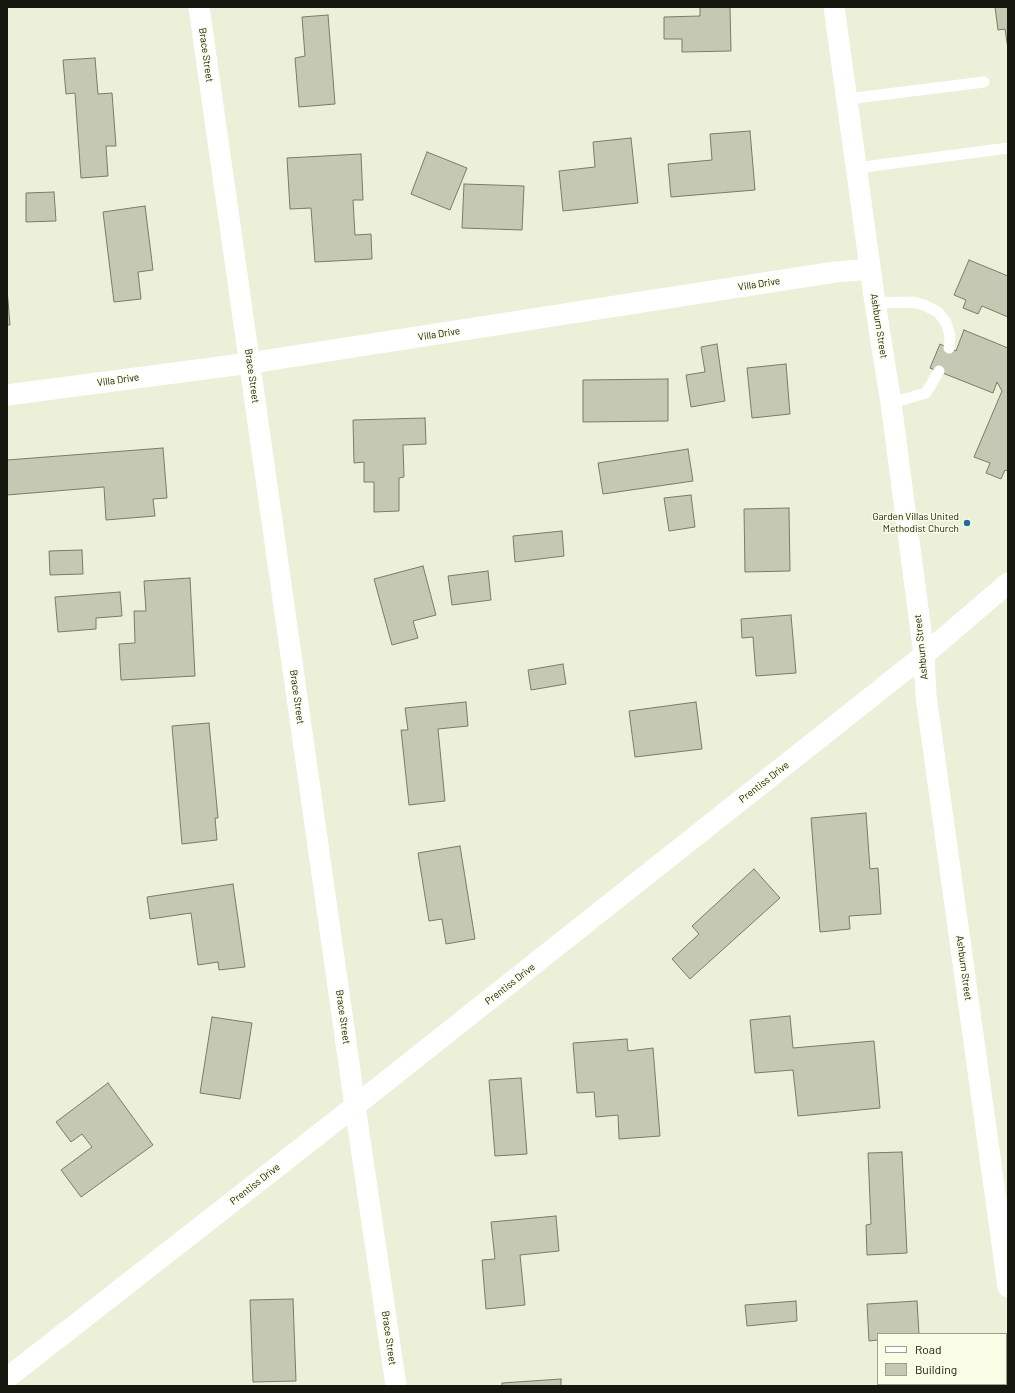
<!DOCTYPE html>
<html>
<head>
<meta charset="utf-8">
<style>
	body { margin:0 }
	#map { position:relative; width:1015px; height:1393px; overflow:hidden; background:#edf0d9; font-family:Barlow,sans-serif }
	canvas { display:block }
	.frame { position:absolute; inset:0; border:8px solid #16170f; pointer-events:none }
	.legend { position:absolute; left:877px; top:1333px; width:130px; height:52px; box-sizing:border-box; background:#fafde6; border:1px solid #9fa190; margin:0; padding:5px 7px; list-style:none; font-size:12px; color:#16170f }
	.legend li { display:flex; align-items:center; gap:8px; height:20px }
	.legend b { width:20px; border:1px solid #9fa190 }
</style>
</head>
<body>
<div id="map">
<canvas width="1015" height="1393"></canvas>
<div class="frame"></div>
<ul class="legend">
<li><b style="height:5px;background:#fff"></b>Road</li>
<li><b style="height:11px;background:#c5c8b2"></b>Building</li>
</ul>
</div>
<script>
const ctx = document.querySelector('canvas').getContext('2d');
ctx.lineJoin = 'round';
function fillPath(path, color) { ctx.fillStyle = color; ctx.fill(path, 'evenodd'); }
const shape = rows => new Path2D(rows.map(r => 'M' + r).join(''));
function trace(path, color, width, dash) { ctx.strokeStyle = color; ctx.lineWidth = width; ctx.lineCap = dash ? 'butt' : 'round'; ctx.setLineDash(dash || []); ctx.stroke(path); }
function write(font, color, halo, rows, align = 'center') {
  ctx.font = font + ' Barlow,sans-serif'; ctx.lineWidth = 3; ctx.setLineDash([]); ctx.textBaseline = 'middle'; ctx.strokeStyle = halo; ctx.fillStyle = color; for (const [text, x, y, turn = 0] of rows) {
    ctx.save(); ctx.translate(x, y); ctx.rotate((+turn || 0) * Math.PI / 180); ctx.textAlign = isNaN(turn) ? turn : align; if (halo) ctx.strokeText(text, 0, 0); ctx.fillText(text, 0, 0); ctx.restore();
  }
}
const building = shape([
	[700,7,730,7,731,51,682,52,682,39,664,39,664,17,700,16,700,7],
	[995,7,1008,7,1008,49,1005,29,998,30,995,7],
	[328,15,335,104,299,107,295,58,305,56,302,17,328,15],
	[95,58,98,94,112,93,116,146,106,146,108,176,81,178,75,93,66,94,63,60,95,58],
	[750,131,755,190,671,197,668,164,712,160,710,134,750,131],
	[631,138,638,203,563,211,559,171,595,167,593,142,631,138],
	[427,152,467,168,450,210,411,194,427,152],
	[361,154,363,200,353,200,355,235,371,234,372,259,315,262,311,208,290,209,287,158,361,154],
	[464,184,524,186,522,230,462,228,464,184],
	[54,192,56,221,26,222,26,193,54,192],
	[145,206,153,270,138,272,141,299,114,302,103,212,145,206],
	[969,260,1008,276,1008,317,982,306,978,314,963,308,966,300,954,295,969,260],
	[7,289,10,325,7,325,7,289],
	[964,330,1008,348,1008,471,1005,470,1001,479,986,473,990,463,974,457,1002,391,997,382,993,393,930,368,940,344,956,351,964,330],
	[717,344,725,401,691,407,686,375,705,372,701,347,717,344],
	[786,364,790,414,752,418,747,368,786,364],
	[668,379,668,421,583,422,583,380,668,379],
	[425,418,426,444,403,445,404,477,399,478,399,511,374,512,374,482,364,482,364,462,354,463,353,420,425,418],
	[163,448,167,498,153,499,155,516,106,520,104,487,7,495,7,460,163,448],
	[688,449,693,481,603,494,598,463,688,449],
	[691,495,695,527,669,531,664,498,691,495],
	[789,508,790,571,745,572,744,509,789,508],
	[562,531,564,556,515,562,513,536,562,531],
	[82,550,83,574,50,575,49,551,82,550],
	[423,566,436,615,413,621,418,638,392,645,374,579,423,566],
	[488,571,491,600,452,605,448,576,488,571],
	[190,578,195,676,121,680,119,644,135,643,134,611,146,611,144,581,190,578],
	[120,592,122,616,96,618,96,629,58,632,55,597,120,592],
	[791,615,796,673,756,676,753,637,742,638,741,619,791,615],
	[563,664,566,684,531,690,528,670,563,664],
	[466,702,468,726,438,729,445,801,409,805,401,730,408,730,405,708,466,702],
	[696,702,702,749,635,757,629,711,696,702],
	[209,723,218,818,215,818,217,840,182,844,172,726,209,723],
	[866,813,870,869,878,868,881,914,849,916,850,929,820,932,811,818,866,813],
	[460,846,475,939,446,944,442,919,429,921,418,853,460,846],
	[754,869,780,898,690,979,672,959,699,934,692,926,754,869],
	[233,884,245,967,219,970,218,962,198,965,191,913,150,919,147,897,233,884],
	[790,1016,793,1048,874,1041,880,1108,798,1116,793,1070,755,1073,750,1020,790,1016],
	[212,1017,252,1023,240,1099,200,1093,212,1017],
	[627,1039,628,1051,653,1048,660,1136,619,1139,618,1115,596,1117,594,1092,577,1093,573,1043,627,1039],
	[521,1078,527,1154,495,1156,489,1080,521,1078],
	[108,1083,153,1145,81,1197,61,1170,92,1147,82,1134,71,1142,56,1122,108,1083],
	[902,1152,907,1253,867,1255,866,1225,871,1224,868,1153,902,1152],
	[556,1216,559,1251,520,1255,525,1305,486,1309,482,1260,495,1259,491,1222,556,1216],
	[293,1299,296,1381,253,1382,250,1300,293,1299],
	[796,1301,797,1321,747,1326,745,1305,796,1301],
	[917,1301,919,1334,878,1334,878,1340,869,1341,867,1304,917,1301],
	[561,1379,561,1386,502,1386,502,1383,561,1379],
	[891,1384,940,1384,941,1386,891,1386,891,1384]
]);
const lane = shape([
	[847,99,984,82],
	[856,168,1008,148],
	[875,303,913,302,924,305,938,312,946,322,950,336,949,348],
	[891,403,926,393,939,371]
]);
const street = shape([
	[199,7,355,1106,396,1386],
	[834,7,875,303,891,403,924,655,926,696,1008,1287],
	[7,395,250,363,835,272,870,269],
	[7,1378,355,1106,924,655,1008,583]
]);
const markers = [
	[967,523,4,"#216b9f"]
];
const streetNames = [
	["Brace Street",206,55,82],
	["Villa Drive",759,284,-9],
	["Ashburn Street",879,326,81],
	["Villa Drive",439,334,-9],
	["Brace Street",252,376,82],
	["Villa Drive",118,380,-8],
	["Ashburn Street",921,647,-96],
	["Brace Street",297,697,82],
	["Prentiss Drive",764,782,-38],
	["Ashburn Street",964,968,82],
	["Prentiss Drive",510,984,-38],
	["Brace Street",343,1017,82],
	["Prentiss Drive",255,1184,-38],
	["Brace Street",389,1338,82]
];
const poiNames = [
	["Garden Villas United",959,517],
	["Methodist Church",959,529]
];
fillPath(building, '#c5c8b2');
trace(building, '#797b67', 1);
trace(lane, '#fff', 11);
trace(street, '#fff', 21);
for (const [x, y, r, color] of markers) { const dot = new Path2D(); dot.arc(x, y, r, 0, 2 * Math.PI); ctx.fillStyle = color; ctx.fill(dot); trace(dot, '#fafde6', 1.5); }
write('10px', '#16170f', '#fafde6', streetNames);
write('10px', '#16170f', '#fafde6', poiNames, 'right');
</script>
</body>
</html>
